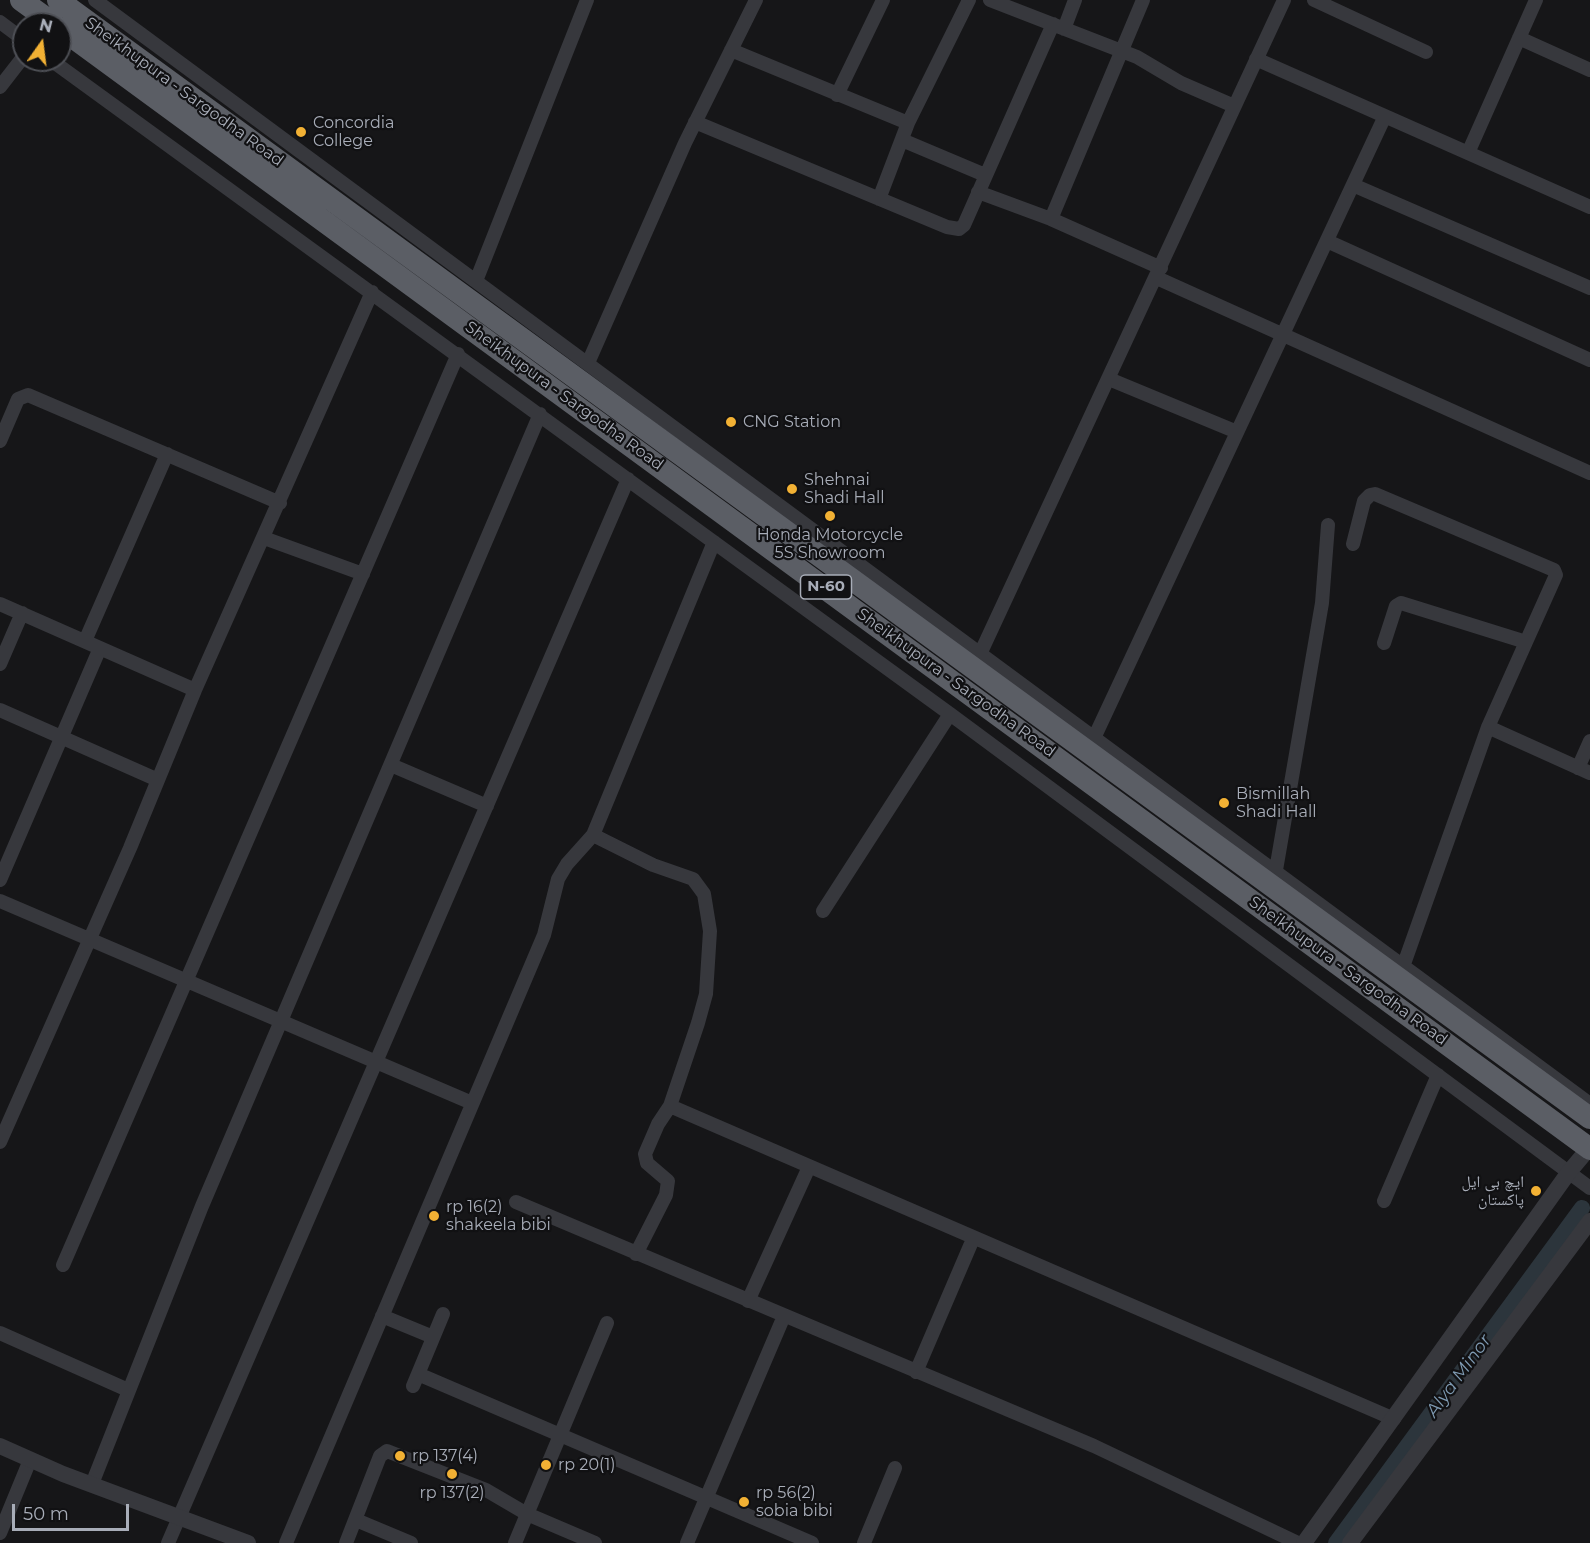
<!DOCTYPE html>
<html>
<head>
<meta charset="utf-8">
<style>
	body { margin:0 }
	#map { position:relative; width:1590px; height:1543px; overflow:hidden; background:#161618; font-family:Montserrat,sans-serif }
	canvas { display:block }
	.north { position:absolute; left:12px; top:12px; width:60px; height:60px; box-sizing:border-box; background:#111113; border:2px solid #4d4f55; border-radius:50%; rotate:14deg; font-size:16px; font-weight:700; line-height:24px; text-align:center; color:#a8adb8 }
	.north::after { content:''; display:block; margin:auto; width:21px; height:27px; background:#f2b134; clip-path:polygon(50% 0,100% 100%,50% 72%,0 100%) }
	.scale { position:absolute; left:12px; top:1504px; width:117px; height:27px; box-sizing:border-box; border:3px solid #a8adb8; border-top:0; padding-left:8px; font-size:18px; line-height:21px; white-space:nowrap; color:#a8adb8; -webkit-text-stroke:4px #111113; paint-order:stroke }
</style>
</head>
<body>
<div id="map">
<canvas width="1590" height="1543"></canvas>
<div class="north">N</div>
<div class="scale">50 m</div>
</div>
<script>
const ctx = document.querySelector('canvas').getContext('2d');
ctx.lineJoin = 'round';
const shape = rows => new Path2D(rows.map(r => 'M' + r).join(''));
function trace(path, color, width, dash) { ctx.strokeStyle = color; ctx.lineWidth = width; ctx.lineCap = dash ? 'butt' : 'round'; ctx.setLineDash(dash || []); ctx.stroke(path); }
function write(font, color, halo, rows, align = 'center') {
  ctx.font = font + ' Montserrat,"Noto Naskh Arabic",sans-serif'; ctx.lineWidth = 4.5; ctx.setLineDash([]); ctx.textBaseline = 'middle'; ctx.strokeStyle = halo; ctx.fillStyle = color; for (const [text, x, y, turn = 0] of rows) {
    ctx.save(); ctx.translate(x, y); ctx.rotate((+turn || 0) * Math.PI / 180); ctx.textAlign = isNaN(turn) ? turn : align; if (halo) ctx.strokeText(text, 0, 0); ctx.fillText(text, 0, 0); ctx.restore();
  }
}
const canal = shape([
	[1336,1543,1582,1208]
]);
const minor = shape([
	[95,0,1590,1104],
	[990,0,1137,57,1181,83,1234,106],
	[1314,0,1426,52],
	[0,22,24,40],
	[1064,29,1075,0],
	[1519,38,1590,70],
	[731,50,908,123],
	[1256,59,1590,207],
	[51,60,950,714,1590,1188],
	[0,87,24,56],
	[837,95,883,0],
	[695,122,947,227,959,229,964,225,1053,24],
	[902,140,985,175],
	[1468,153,1536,0],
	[1353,185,1590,288],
	[978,192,1051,219,1161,268],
	[879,199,908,123,969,0],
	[1051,219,1143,0],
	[1327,241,1590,360],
	[1157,278,1590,473],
	[476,281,587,0],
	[588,363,685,143,756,0],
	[1109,379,1237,432],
	[0,441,18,399,28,395,280,503],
	[264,538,363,574],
	[1353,544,1364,501,1370,495,1375,494,1554,570,1556,575,1488,727,1404,964],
	[0,604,195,690],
	[85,641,167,454],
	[1384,643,1396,606,1401,603,1526,642],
	[981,652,1284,0],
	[0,664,22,613],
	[0,710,158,780],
	[1488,727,1590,773],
	[1095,736,1385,116],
	[391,765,487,806],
	[1578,768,1590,741],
	[593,835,653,865,693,879,704,894,710,931,706,994,698,1023,670,1106,658,1124,645,1154,647,1163,668,1181,666,1195,636,1254],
	[1276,870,1322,603,1328,525],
	[0,880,100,648],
	[0,901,472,1103],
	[823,911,950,714],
	[670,1106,1394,1419],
	[0,1142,130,848,195,690,372,292],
	[1384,1201,1438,1075],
	[516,1202,1094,1446,1298,1543],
	[63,1265,458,354],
	[748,1301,809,1167],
	[382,1316,433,1337],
	[0,1333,128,1390],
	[916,1372,973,1239],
	[418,1374,812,1543],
	[413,1386,443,1314],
	[92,1484,202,1206,540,414],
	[356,1520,411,1543],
	[0,1533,30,1460],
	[168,1543,628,479],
	[286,1543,544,935,558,879,567,864,593,835,714,542],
	[346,1543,380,1456,387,1451,486,1490,527,1514,595,1543],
	[515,1543,607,1323],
	[687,1543,784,1316],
	[864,1543,895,1468]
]);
const tertiary = shape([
	[0,1446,63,1474,248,1543],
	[1304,1543,1569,1172,1590,1147],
	[1350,1543,1590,1221]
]);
const trunk = shape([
	[21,0,54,24],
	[58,0,1590,1118],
	[60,28,1590,1149]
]);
const markers = [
	[301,132,6,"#f2b134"],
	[731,422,6,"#f2b134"],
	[792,489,6,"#f2b134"],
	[830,516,6,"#f2b134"],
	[1224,803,6,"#f2b134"],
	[1536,1191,6,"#f2b134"],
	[434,1216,6,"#f2b134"],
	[400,1456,6,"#f2b134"],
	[546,1465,6,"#f2b134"],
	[452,1474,6,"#f2b134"],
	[744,1502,6,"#f2b134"]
];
const shields = [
	[826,587,51]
];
const shieldNames = [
	["N-60",826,587]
];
const streetNames = [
	["Sheikhupura - Sargodha Road",184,92,36],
	["Sheikhupura - Sargodha Road",564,396,36],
	["Sheikhupura - Sargodha Road",956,683,36],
	["Sheikhupura - Sargodha Road",1348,971,36]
];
const poiNames = [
	["Concordia",313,123],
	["College",313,141],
	["CNG Station",743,422],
	["Shehnai",804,480],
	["Shadi Hall",804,498],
	["Honda Motorcycle",830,535,"center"],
	["5S Showroom",830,553,"center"],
	["Bismillah",1236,794],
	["Shadi Hall",1236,812],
	["ایچ بی ایل",1524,1182,"right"],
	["پاکستان",1524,1200,"right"],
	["rp 16(2)",446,1207],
	["shakeela bibi",446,1225],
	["rp 137(4)",412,1456],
	["rp 20(1)",558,1465],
	["rp 137(2)",452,1493,"center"],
	["rp 56(2)",756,1493],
	["sobia bibi",756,1511]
];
const waterNames = [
	["Alya Minor",1459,1376,-54]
];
trace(canal, '#2c353c', 16);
trace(minor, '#37383d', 14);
trace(tertiary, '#37383d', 16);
trace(trunk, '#5b5e65', 22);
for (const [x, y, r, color] of markers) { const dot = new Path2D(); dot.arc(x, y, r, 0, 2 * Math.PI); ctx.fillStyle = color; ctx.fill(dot); trace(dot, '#111113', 2); }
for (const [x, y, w] of shields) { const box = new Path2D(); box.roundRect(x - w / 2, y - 12, w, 24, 4.5); ctx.fillStyle = '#111113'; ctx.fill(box); trace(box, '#a8adb8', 1.5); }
write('bold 15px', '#a8adb8', null, shieldNames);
write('16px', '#a8adb8', '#111113', streetNames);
write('16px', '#a8adb8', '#111113', poiNames, 'left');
write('italic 18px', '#7f9bb3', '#111113', waterNames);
</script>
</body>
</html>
